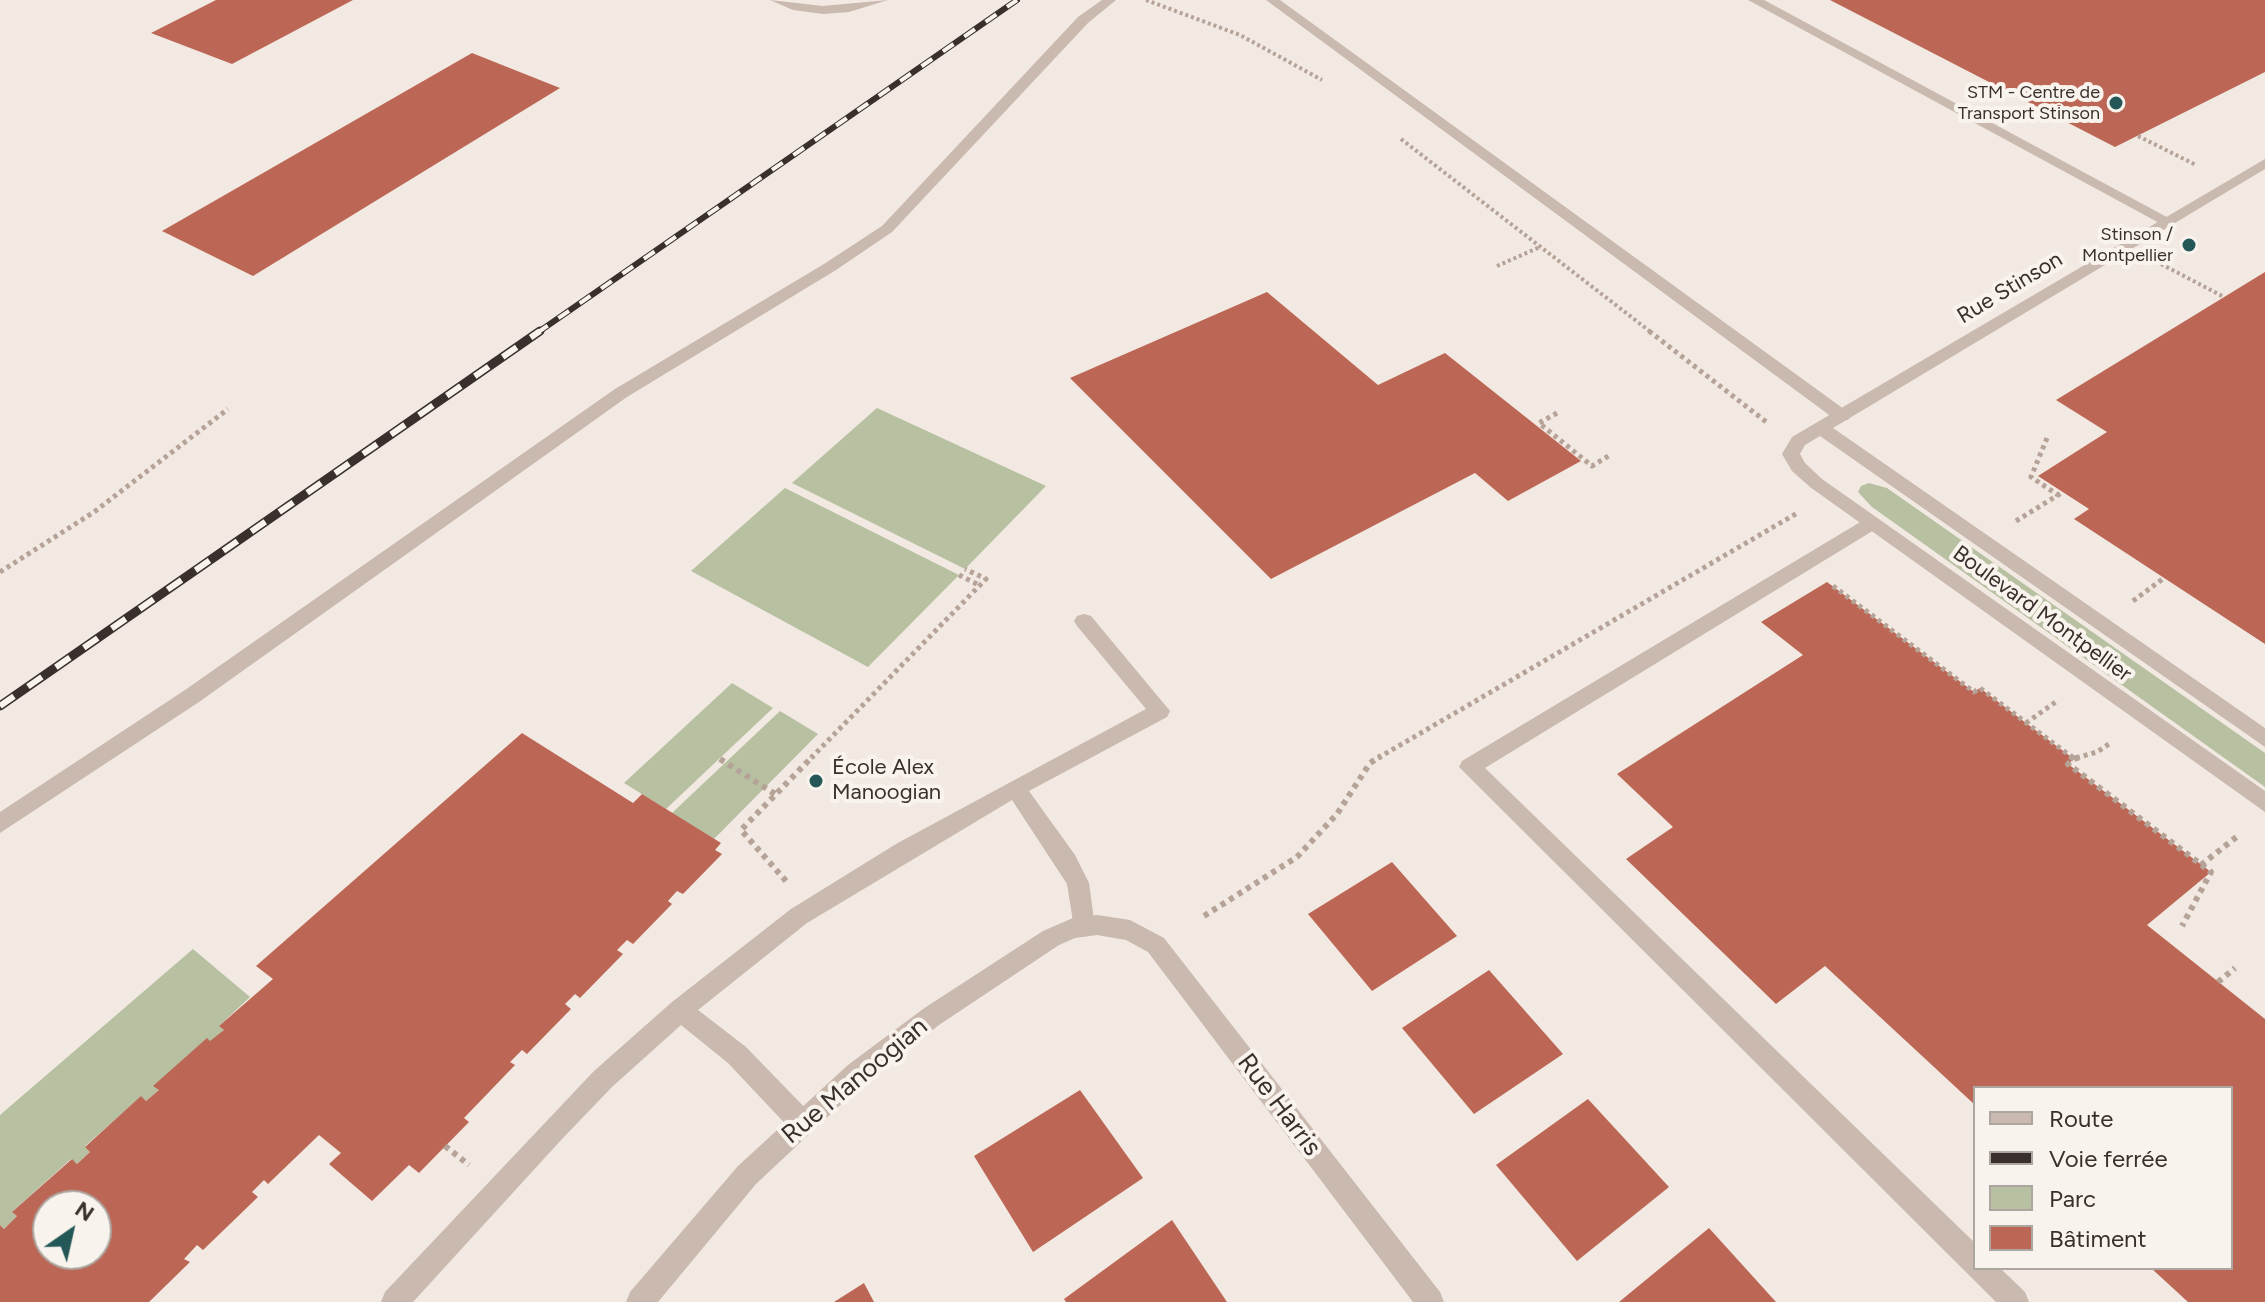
<!DOCTYPE html>
<html>
<head>
<meta charset="utf-8">
<style>
	body { margin:0 }
	#map { position:relative; width:2265px; height:1302px; overflow:hidden; background:#f2e9e2; font-family:Figtree,sans-serif }
	canvas { display:block }
	.legend { position:absolute; left:1973px; top:1086px; width:260px; height:184px; box-sizing:border-box; background:#f9f3ee; border:2px solid #aca5a0; margin:0; padding:10px 14px; list-style:none; font-size:24px; color:#392f2c }
	.legend li { display:flex; align-items:center; gap:16px; height:40px }
	.legend b { width:40px; border:2px solid #aca5a0 }
	.north { position:absolute; left:32px; top:1190px; width:80px; height:80px; box-sizing:border-box; background:#f9f3ee; border:2px solid #aca5a0; border-radius:50%; rotate:34deg; font-size:22px; font-weight:700; line-height:32px; text-align:center; color:#392f2c }
	.north::after { content:''; display:block; margin:auto; width:28px; height:36px; background:#245757; clip-path:polygon(50% 0,100% 100%,50% 72%,0 100%) }
</style>
</head>
<body>
<div id="map">
<canvas width="2265" height="1302"></canvas>
<ul class="legend">
<li><b style="height:10px;background:#c9b9ae"></b>Route</li>
<li><b style="height:10px;background:#392f2c"></b>Voie ferrée</li>
<li><b style="height:22px;background:#b8c0a2"></b>Parc</li>
<li><b style="height:22px;background:#bc6755"></b>Bâtiment</li>
</ul>
<div class="north">N</div>
</div>
<script>
const ctx = document.querySelector('canvas').getContext('2d');
ctx.lineJoin = 'round';
function fillPath(path, color) { ctx.fillStyle = color; ctx.fill(path, 'evenodd'); }
const shape = rows => new Path2D(rows.map(r => 'M' + r).join(''));
function trace(path, color, width, dash) { ctx.strokeStyle = color; ctx.lineWidth = width; ctx.lineCap = dash ? 'butt' : 'round'; ctx.setLineDash(dash || []); ctx.stroke(path); }
function write(font, color, halo, rows, align = 'center') {
  ctx.font = font + ' Figtree,sans-serif'; ctx.lineWidth = 8; ctx.setLineDash([]); ctx.textBaseline = 'middle'; ctx.strokeStyle = halo; ctx.fillStyle = color; for (const [text, x, y, turn = 0] of rows) {
    ctx.save(); ctx.translate(x, y); ctx.rotate((+turn || 0) * Math.PI / 180); ctx.textAlign = isNaN(turn) ? turn : align; if (halo) ctx.strokeText(text, 0, 0); ctx.fillText(text, 0, 0); ctx.restore();
  }
}
const green = shape([
	[877,408,1046,486,965,569,792,483],
	[1869,483,1887,488,2265,753,2265,787,1872,507,1858,492,1861,486],
	[785,488,959,575,868,667,691,571],
	[732,683,773,708,666,809,624,783],
	[780,711,818,734,714,839,672,813],
	[193,949,250,997,219,1026,224,1030,159,1090,146,1101,141,1097,85,1146,90,1152,77,1164,71,1159,13,1211,17,1216,4,1229,0,1225,0,1115]
]);
const building = shape([
	[216,0,353,0,232,64,151,33],
	[1830,0,2265,0,2265,72,2115,147],
	[472,53,560,88,253,276,162,231],
	[2265,272,2265,644,2074,519,2089,509,2038,476,2107,432,2056,400],
	[1267,292,1378,385,1445,353,1581,461,1508,501,1475,473,1271,579,1070,378],
	[1827,582,1974,692,1980,688,2026,723,2074,759,2068,764,2211,872,2147,925,2265,1019,2265,1302,2188,1302,2151,1268,2231,1268,2231,1088,1975,1088,1975,1105,1825,966,1776,1004,1626,859,1673,827,1617,774,1803,655,1761,622],
	[522,733,633,803,642,794,721,843,715,850,722,854,683,894,677,891,668,901,672,904,633,944,627,940,617,950,623,954,580,998,575,994,565,1004,571,1009,527,1054,522,1050,510,1062,515,1065,464,1118,469,1122,419,1173,409,1165,372,1201,329,1164,341,1153,319,1135,268,1184,264,1180,252,1192,258,1197,203,1250,197,1245,184,1259,190,1262,149,1302,0,1302,0,1225,4,1229,17,1216,12,1212,72,1159,77,1164,90,1152,85,1147,141,1096,146,1101,159,1090,153,1086,207,1038,210,1041,224,1030,219,1026,273,979,256,966],
	[48,1206,96,1206,96,1254,48,1254],
	[1392,862,1457,936,1372,991,1308,914],
	[1489,970,1563,1054,1474,1114,1402,1028],
	[1080,1090,1143,1178,1033,1252,974,1156],
	[1588,1099,1669,1187,1577,1261,1496,1165],
	[1172,1220,1227,1302,1066,1302,1064,1299],
	[1709,1228,1776,1302,1619,1302],
	[864,1283,874,1302,834,1302]
]);
const pathFar2 = shape([
	[1146,0,1240,35,1322,80],
	[2138,136,2196,165],
	[1401,139,1652,333],
	[2161,264,2224,297],
	[1497,266,1540,247]
]);
const pathFar1 = shape([
	[1649,331,1769,424],
	[1557,413,1539,423,1592,466,1610,455],
	[2047,438,2031,477,2058,495],
	[2016,521,2063,492],
	[0,572,94,512,228,409],
	[959,575,979,585],
	[1833,586,1974,692,1980,688,2073,758],
	[2133,601,2164,578],
	[2026,723,2057,701],
	[811,758,986,579,965,569],
	[1378,758,1799,512],
	[2076,758,2097,752,2112,742]
]);
const path = shape([
	[2070,756,2074,759,2068,764,2211,872,2182,926],
	[720,759,775,794],
	[2074,759,2083,756],
	[2201,865,2239,835],
	[786,881,741,830,813,756],
	[1204,916,1297,857,1337,814,1370,763,1381,756],
	[2218,982,2235,968],
	[445,1146,469,1165]
]);
const lane = shape([
	[1102,0,1116,0,1088,23,892,232,836,270,627,397,199,702,0,833,0,812,185,690,615,389,824,264,882,226,1078,17,1102,0],
	[1266,0,1280,0,1848,412,1851,416,1848,420,1836,420,1266,0],
	[1748,0,1764,0,2176,222,2173,225,2163,225,1748,0],
	[1872,515,1881,522,1879,527,1485,768,1975,1243,1975,1268,2000,1268,2025,1292,2029,1302,1996,1302,1459,767,1462,761,1872,515],
	[1084,614,1091,616,1170,711,1167,717,1029,791,1075,855,1089,883,1095,927,1091,934,1083,937,1075,934,1067,884,1012,800,807,923,698,1010,746,1047,811,1114,815,1123,811,1132,802,1135,793,1132,728,1063,681,1025,612,1087,562,1139,413,1302,381,1302,385,1292,594,1071,672,1002,791,909,896,844,1146,709,1077,626,1074,621,1077,616,1084,614]
]);
const street = shape([
	[770,0,823,6,888,0,849,12,823,14,793,10,770,0],
	[2265,159,2265,169,1833,428,2265,728,2265,747,1820,436,1805,445,1800,454,1805,463,1822,479,2265,791,2265,812,1810,487,1792,471,1782,454,1792,437,2265,159],
	[1097,915,1130,920,1164,938,1440,1292,1444,1302,1413,1302,1148,952,1126,940,1097,935,1075,938,1059,945,939,1025,866,1081,756,1184,658,1302,626,1302,630,1292,738,1166,848,1065,923,1009,1043,931,1073,918,1097,915]
]);
const railFar1 = shape([
	[537,333,1017,0]
]);
const rail = shape([
	[0,706,540,331]
]);
const markers = [
	[2116,103,8,"#245757"],
	[2189,245,8,"#245757"],
	[816,781,8,"#245757"]
];
const farPoinames = [
	["STM - Centre de",2100,93],
	["Transport Stinson",2100,114],
	["Stinson /",2173,235],
	["Montpellier",2173,256]
];
const streetNames = [
	["Rue Stinson",2010,288,-31],
	["Boulevard Montpellier",2042,614,36]
];
const poiNames = [
	["École Alex",832,768],
	["Manoogian",832,793]
];
const nearStreetnames = [
	["Rue Manoogian",855,1081,-40],
	["Rue Harris",1279,1105,53]
];
fillPath(green, '#b8c0a2');
fillPath(building, '#bc6755');
trace(pathFar2, '#b5a398', 4, [3, 3]);
trace(pathFar1, '#b5a398', 5, [4, 4]);
trace(path, '#b5a398', 6, [5, 5]);
fillPath(lane, '#c9b9ae');
fillPath(street, '#c9b9ae');
trace(railFar1, '#392f2c', 6);
trace(rail, '#392f2c', 9);
trace(railFar1, '#f9f3ee', 4, [13]);
trace(rail, '#f9f3ee', 6, [17]);
for (const [x, y, r, color] of markers) { const dot = new Path2D(); dot.arc(x, y, r, 0, 2 * Math.PI); ctx.fillStyle = color; ctx.fill(dot); trace(dot, '#f9f3ee', 3); }
write('18px', '#392f2c', '#f9f3ee', farPoinames, 'right');
write('22px', '#392f2c', '#f9f3ee', streetNames);
write('22px', '#392f2c', '#f9f3ee', poiNames, 'left');
write('26px', '#392f2c', '#f9f3ee', nearStreetnames);
</script>
</body>
</html>
